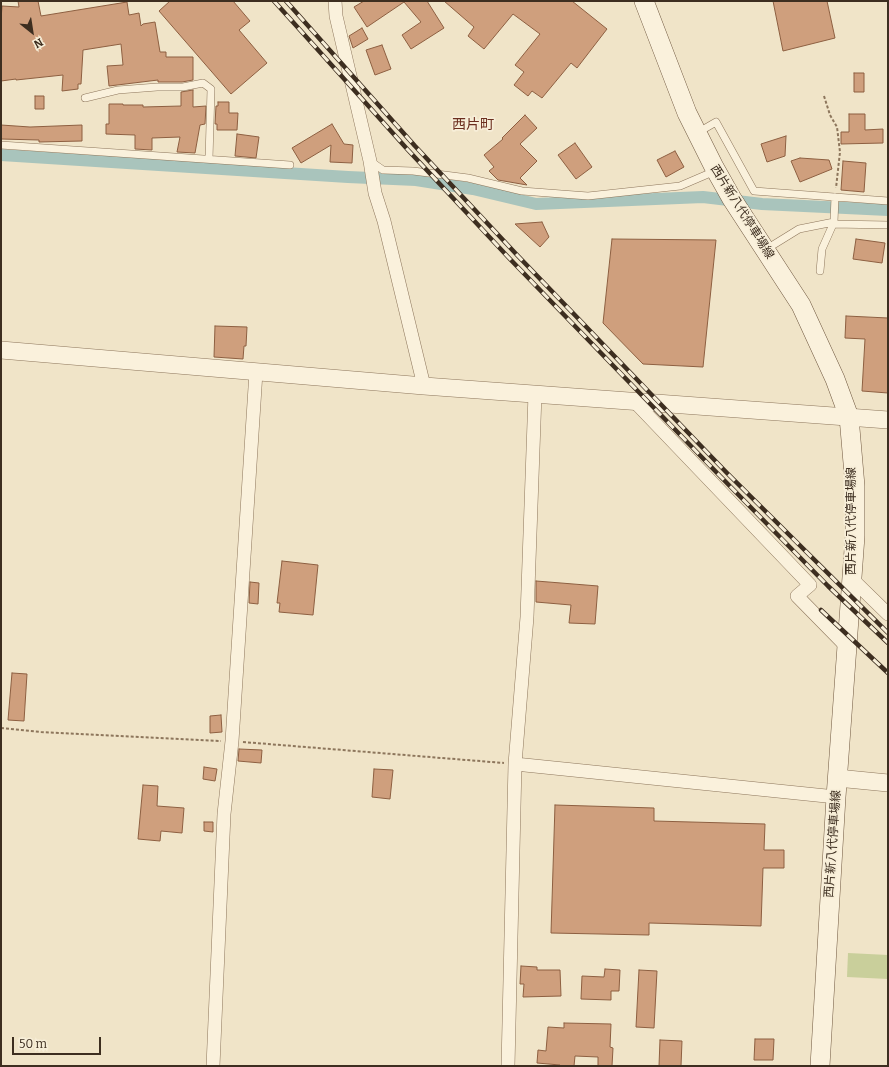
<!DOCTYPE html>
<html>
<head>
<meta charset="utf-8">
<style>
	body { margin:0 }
	#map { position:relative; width:889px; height:1067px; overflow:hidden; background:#f0e4c8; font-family:Bitter,serif }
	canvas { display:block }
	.frame { position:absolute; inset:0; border:2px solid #3d2e20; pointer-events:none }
	.north { position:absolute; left:12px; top:12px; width:40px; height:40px; -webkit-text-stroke:3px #f7eed8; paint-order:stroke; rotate:150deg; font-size:11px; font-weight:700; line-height:16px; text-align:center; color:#3d2e20 }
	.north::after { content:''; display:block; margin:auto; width:14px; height:18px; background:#3d2e20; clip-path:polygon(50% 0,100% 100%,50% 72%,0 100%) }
	.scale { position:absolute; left:12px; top:1037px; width:89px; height:18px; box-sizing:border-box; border:2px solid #3d2e20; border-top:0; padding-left:5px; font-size:12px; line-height:14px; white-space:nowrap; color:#3d2e20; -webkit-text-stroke:3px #f7eed8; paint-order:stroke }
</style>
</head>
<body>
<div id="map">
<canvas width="889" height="1067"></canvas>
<div class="frame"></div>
<div class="north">N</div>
<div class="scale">50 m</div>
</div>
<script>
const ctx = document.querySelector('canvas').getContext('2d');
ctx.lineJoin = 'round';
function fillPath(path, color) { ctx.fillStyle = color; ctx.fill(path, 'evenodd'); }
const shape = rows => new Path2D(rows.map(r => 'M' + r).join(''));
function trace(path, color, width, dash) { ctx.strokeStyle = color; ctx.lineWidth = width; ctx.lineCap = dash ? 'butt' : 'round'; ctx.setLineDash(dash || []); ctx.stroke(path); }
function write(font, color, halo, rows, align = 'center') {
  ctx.font = font + ' Bitter,"Noto Sans JP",serif'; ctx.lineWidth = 3.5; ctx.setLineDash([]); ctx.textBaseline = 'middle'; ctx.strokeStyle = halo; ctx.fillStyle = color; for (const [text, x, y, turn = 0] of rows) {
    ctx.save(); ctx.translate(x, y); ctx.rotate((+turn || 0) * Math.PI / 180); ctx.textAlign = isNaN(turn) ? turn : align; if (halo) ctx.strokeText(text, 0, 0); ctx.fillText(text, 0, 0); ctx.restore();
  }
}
const green = shape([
	[848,953,888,955,888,979,847,977]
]);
const canal = shape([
	[1,155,348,177,416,180,473,189,536,204,703,197,762,204,888,210]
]);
const building = shape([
	[18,1,38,1,41,16,127,2,129,15,139,13,141,26,143,24,155,22,160,52,166,52,166,57,193,57,193,80,182,82,158,82,158,80,109,86,107,66,123,65,121,44,83,50,81,84,78,84,78,89,62,91,63,75,16,80,16,79,1,81,1,20,2,6,19,7,18,1],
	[170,1,233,1,250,21,239,30,267,63,231,94,159,11,170,1],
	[364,1,427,1,444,28,411,49,402,35,421,22,404,2,367,27,354,7,364,1],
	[444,1,572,1,607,29,577,68,571,63,542,98,532,91,528,96,514,85,524,72,515,65,540,34,513,14,484,49,468,36,474,27,444,1],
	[773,1,827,1,835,38,783,51,773,1],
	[362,28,368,39,353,48,349,36,362,28],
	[382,45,391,69,375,75,366,50,382,45],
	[854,73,864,73,864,92,854,92,854,73],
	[193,90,193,107,206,106,205,124,200,125,195,153,177,152,180,137,152,138,152,150,135,149,135,135,106,134,106,124,109,124,109,104,123,104,123,105,143,105,143,107,181,106,181,92,193,90],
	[35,96,44,96,44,109,35,109,35,96],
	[218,102,229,102,229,113,238,113,237,130,217,130,217,124,215,124,216,106,218,106,218,102],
	[849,114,865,114,865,130,883,129,883,143,841,144,841,132,849,132,849,114],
	[525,115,537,128,520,144,537,161,520,178,527,185,498,180,489,171,494,167,484,155,503,139,502,138,525,115],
	[332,124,344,144,353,145,352,163,330,162,331,145,301,163,292,148,332,124],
	[1,125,30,127,82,125,82,141,39,142,39,140,1,139,1,125],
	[237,134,259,137,256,158,235,156,237,134],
	[786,136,785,156,767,162,761,144,786,136],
	[575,143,592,167,576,179,558,155,575,143],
	[675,151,684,167,666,177,657,160,675,151],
	[800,158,829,160,832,169,800,182,791,161,800,158],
	[843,161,866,163,864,192,841,190,843,161],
	[542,222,549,237,540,247,515,224,542,222],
	[612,239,716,240,703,367,643,364,603,323,612,239],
	[856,239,885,243,882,263,853,259,856,239],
	[846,316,888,318,888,393,862,391,865,339,845,338,846,316],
	[215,326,247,327,246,346,244,346,243,359,214,357,215,326],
	[282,561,318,565,313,615,279,612,280,603,277,603,282,561],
	[536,581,598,586,595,624,569,623,571,605,536,602,536,581],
	[250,582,259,583,258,604,249,603,250,582],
	[12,673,27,674,24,721,8,720,12,673],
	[221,715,222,732,210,733,210,716,221,715],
	[239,749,262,750,261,763,238,761,239,749],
	[204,767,217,769,215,781,203,779,204,767],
	[374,769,393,770,390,799,372,797,374,769],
	[143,785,158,786,157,806,184,808,182,833,161,831,160,841,138,839,143,785],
	[555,805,654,808,654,821,765,824,764,850,784,850,784,868,763,868,761,926,649,923,649,935,551,933,555,805],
	[204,822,213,822,213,832,204,831,204,822],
	[521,966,537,967,537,970,560,970,561,996,523,997,524,984,520,984,521,966],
	[605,969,620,970,619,991,611,991,611,1000,581,999,582,976,604,977,605,969],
	[639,970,657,971,654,1028,636,1027,639,970],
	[564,1023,611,1024,610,1047,613,1048,612,1066,598,1066,598,1057,575,1056,574,1066,560,1066,560,1065,537,1063,538,1050,546,1051,548,1027,564,1028,564,1023],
	[755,1039,774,1039,773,1060,754,1060,755,1039],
	[660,1040,682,1041,681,1066,659,1066,660,1040]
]);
const path = shape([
	[824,96,830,115,837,127,840,152,836,188],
	[1,728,41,732,221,741],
	[243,742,504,763]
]);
const service = shape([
	[85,98,118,90,157,87,183,87,203,83,211,89,209,159],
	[697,133,716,122,754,191,888,201],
	[1,145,290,165],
	[370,161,383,170,413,171,468,178,522,191,588,196,680,186,715,171],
	[834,222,835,197],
	[833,224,888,225],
	[765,250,799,229,834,222,822,249,820,271]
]);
const minor = shape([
	[335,1,336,16,370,161,375,193,384,221,424,386],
	[634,401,810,585,797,596,847,647],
	[852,579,888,614],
	[515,764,836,797],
	[213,1066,224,814,232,741,256,372],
	[508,1066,515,764,527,617,535,394]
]);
const tertiary = shape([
	[1,350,424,386,888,420],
	[837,778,888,783]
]);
const secondary = shape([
	[644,1,687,113,714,167,732,199,801,305,835,379,849,417,855,486,855,536,836,797,820,1066]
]);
const rail = shape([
	[274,1,408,150,509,258,720,476,828,586,888,643],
	[286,1,415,146,518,256,727,473,888,633],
	[821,610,888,673]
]);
const streetNames = [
	["西片新八代停車場線",742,212,58],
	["西片新八代停車場線",852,521,-90],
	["西片新八代停車場線",833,844,-86]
];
const quarterNames = [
	["西片町",473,125]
];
fillPath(green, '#c9cf9b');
trace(canal, '#a9c4bc', 12);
fillPath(building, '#cf9f7d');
trace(building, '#8d5f41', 1);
trace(service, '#8d765c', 8);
trace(minor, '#8d765c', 14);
trace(tertiary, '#8d765c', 18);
trace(secondary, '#6f573f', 20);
trace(path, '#8d765c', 2, [3, 2]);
trace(service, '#faf1dc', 7);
trace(minor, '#faf1dc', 13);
trace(tertiary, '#faf1dc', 17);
trace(secondary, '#faf1dc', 19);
trace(rail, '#3d2e20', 4.5);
trace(rail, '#f7eed8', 3, [9]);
write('12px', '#3d2e20', '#f7eed8', streetNames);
write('14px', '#6b2e1e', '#f7eed8', quarterNames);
</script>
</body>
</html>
